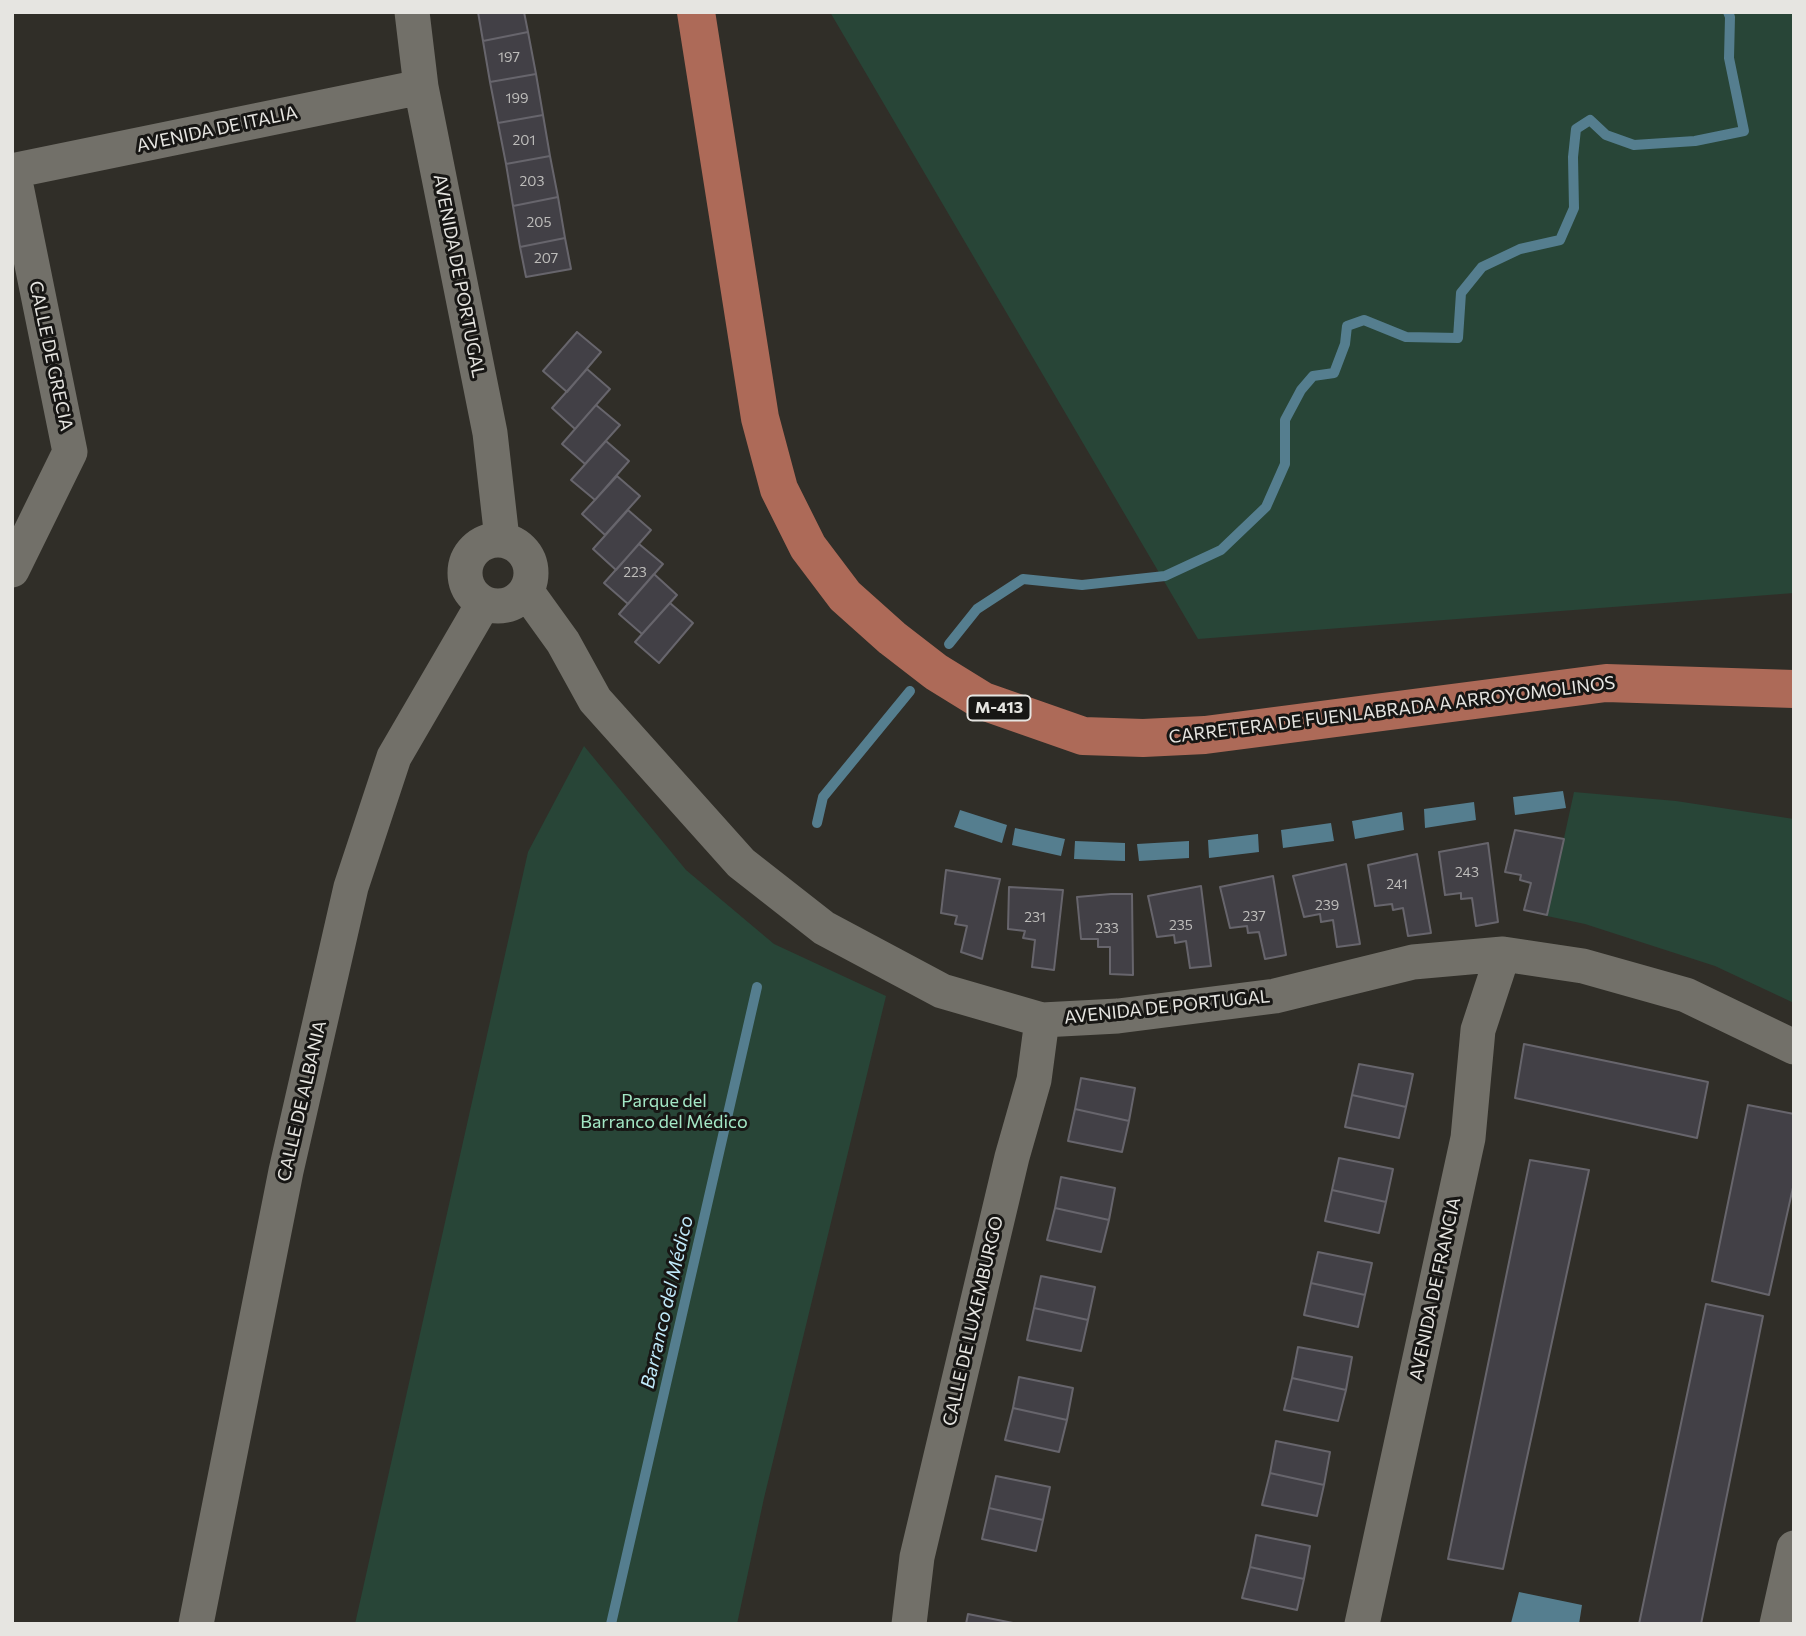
<!DOCTYPE html>
<html>
<head>
<meta charset="utf-8">
<style>
	body { margin:0 }
	#map { position:relative; width:1806px; height:1636px; overflow:hidden; background:#302e28; font-family:Commissioner,sans-serif }
	canvas { display:block }
	.frame { position:absolute; inset:0; border:14px solid #e6e5e1; pointer-events:none }
</style>
</head>
<body>
<div id="map">
<canvas width="1806" height="1636"></canvas>
<div class="frame"></div>
</div>
<script>
const ctx = document.querySelector('canvas').getContext('2d');
ctx.lineJoin = 'round';
function fillPath(path, color) { ctx.fillStyle = color; ctx.fill(path, 'evenodd'); }
const shape = rows => new Path2D(rows.map(r => 'M' + r).join(''));
function trace(path, color, width, dash) { ctx.strokeStyle = color; ctx.lineWidth = width; ctx.lineCap = dash ? 'butt' : 'round'; ctx.setLineDash(dash || []); ctx.stroke(path); }
function write(font, color, halo, rows, align = 'center') {
  ctx.font = font + ' Commissioner,sans-serif'; ctx.lineWidth = 6; ctx.setLineDash([]); ctx.textBaseline = 'middle'; ctx.strokeStyle = halo; ctx.fillStyle = color; for (const [text, x, y, turn = 0] of rows) {
    ctx.save(); ctx.translate(x, y); ctx.rotate((+turn || 0) * Math.PI / 180); ctx.textAlign = isNaN(turn) ? turn : align; if (halo) ctx.strokeText(text, 0, 0); ctx.fillText(text, 0, 0); ctx.restore();
  }
}
const green = shape([
	[830,12,1794,12,1794,593,1198,639],
	[584,746,686,870,774,944,886,996,764,1498,737,1624,355,1624,528,852],
	[1574,792,1676,801,1794,819,1794,1003,1715,966,1585,924,1547,916]
]);
const water = shape([
	[1563,791,1566,808,1515,815,1513,797],
	[1474,802,1476,820,1425,828,1424,809],
	[960,810,1007,825,1002,843,954,827],
	[1402,812,1404,830,1355,839,1352,821],
	[1331,823,1334,841,1283,848,1281,830],
	[1015,828,1065,839,1061,856,1012,845],
	[1258,834,1259,852,1209,858,1208,840],
	[1075,841,1125,843,1125,861,1074,859],
	[1189,841,1189,858,1139,861,1137,844],
	[1519,1592,1582,1605,1579,1624,1511,1623]
]);
const stream = shape([
	[949,644,977,609,1023,579,1082,585,1165,576,1221,550,1266,507,1285,464,1285,420,1301,390,1313,376,1334,373,1345,344,1347,326,1364,320,1406,337,1458,338,1461,293,1482,267,1520,249,1560,240,1574,208,1573,157,1576,129,1590,120,1606,135,1634,145,1695,141,1744,131,1729,58,1730,17,1728,12],
	[817,823,823,797,910,691],
	[611,1624,757,987]
]);
const building = shape([
	[478,12,524,12,528,32,483,41,478,12],
	[528,32,536,74,490,82,483,41,528,32],
	[536,74,543,115,498,123,490,82,536,74],
	[543,115,550,156,506,164,498,123,543,115],
	[550,156,558,197,513,206,506,164,550,156],
	[558,197,565,238,520,247,513,206,558,197],
	[565,238,571,269,526,277,520,247,565,238],
	[577,332,601,352,567,392,543,371,577,332],
	[587,369,610,389,575,429,552,408,587,369],
	[596,405,620,425,585,464,562,444,596,405],
	[606,441,629,461,595,500,571,480,606,441],
	[617,476,640,496,605,535,582,514,617,476],
	[628,510,651,530,616,570,593,549,628,510],
	[639,544,663,564,628,604,604,583,639,544],
	[654,574,677,595,642,634,619,614,654,574],
	[670,603,693,623,659,663,635,642,670,603],
	[1515,830,1564,839,1547,915,1524,910,1531,883,1520,880,1521,875,1505,872,1515,830],
	[1488,843,1498,922,1476,926,1472,898,1461,899,1461,893,1445,895,1439,852,1488,843],
	[1417,854,1431,933,1408,936,1403,908,1393,910,1392,904,1375,906,1368,865,1417,854],
	[1346,864,1360,944,1337,947,1333,920,1321,922,1320,914,1304,917,1293,876,1346,864],
	[946,870,1000,879,982,959,961,952,967,926,955,924,957,916,941,913,946,870],
	[1273,876,1286,955,1265,959,1259,932,1248,933,1247,926,1230,928,1220,887,1273,876],
	[1201,886,1211,966,1190,968,1186,941,1175,943,1174,935,1157,937,1148,896,1201,886],
	[1009,887,1063,890,1054,970,1032,967,1035,940,1023,938,1025,931,1008,929,1009,887],
	[1111,894,1132,894,1133,975,1110,974,1110,947,1098,947,1098,939,1081,939,1077,897,1111,894],
	[1524,1044,1708,1082,1697,1138,1515,1098,1524,1044],
	[1359,1064,1413,1074,1406,1107,1352,1095,1359,1064],
	[1081,1078,1135,1088,1129,1121,1075,1109,1081,1078],
	[1352,1095,1406,1107,1399,1138,1345,1127,1352,1095],
	[1748,1105,1794,1114,1794,1183,1769,1295,1712,1281,1748,1105],
	[1075,1109,1129,1121,1122,1152,1068,1141,1075,1109],
	[1339,1158,1393,1169,1386,1202,1332,1190,1339,1158],
	[1530,1160,1589,1170,1503,1569,1448,1559,1530,1160],
	[1061,1177,1115,1188,1109,1220,1055,1208,1061,1177],
	[1332,1190,1386,1202,1379,1233,1325,1221,1332,1190],
	[1055,1208,1109,1220,1101,1252,1047,1240,1055,1208],
	[1318,1252,1372,1263,1365,1295,1311,1283,1318,1252],
	[1041,1276,1095,1287,1088,1320,1034,1308,1041,1276],
	[1311,1283,1365,1295,1358,1327,1304,1315,1311,1283],
	[1706,1304,1763,1316,1701,1624,1639,1624,1706,1304],
	[1034,1308,1088,1320,1081,1351,1027,1340,1034,1308],
	[1298,1347,1352,1357,1346,1390,1292,1378,1298,1347],
	[1019,1377,1073,1388,1067,1420,1013,1408,1019,1377],
	[1292,1378,1346,1390,1338,1421,1284,1410,1292,1378],
	[1013,1408,1067,1420,1059,1452,1005,1440,1013,1408],
	[1276,1441,1330,1452,1324,1485,1270,1473,1276,1441],
	[1270,1473,1324,1485,1317,1516,1262,1505,1270,1473],
	[996,1476,1050,1487,1043,1520,989,1508,996,1476],
	[989,1508,1043,1520,1036,1551,982,1539,989,1508],
	[1256,1535,1310,1546,1304,1579,1250,1567,1256,1535],
	[1250,1567,1304,1579,1297,1610,1242,1598,1250,1567],
	[968,1614,1018,1624,966,1624,968,1614]
]);
const minor = shape([
	[412,12,421,87,490,433,502,539],
	[12,171,421,87],
	'465 573a33 33 0 1 1 66 0a33 33 0 1 1-66 0Z',
	[12,570,70,452,13,171],
	[527,592,563,642,595,700,741,863,824,928,942,991,1042,1020,1118,1016,1275,996,1413,962,1503,954,1583,966,1686,995,1794,1047],
	[196,1624,286,1171,351,887,394,757,483,604],
	[909,1624,917,1557,1012,1157,1034,1080,1042,1020],
	[1362,1624,1468,1138,1478,1030,1503,954],
	[1777,1624,1794,1548]
]);
const major = shape([
	[696,12,760,418,779,489,808,547,845,596,892,638,936,672,983,701,1083,736,1143,738,1205,735,1606,683,1794,689]
]);
const numberNames = [
	["197",509,57],
	["199",517,98],
	["201",524,140],
	["203",532,181],
	["205",539,222],
	["207",546,258],
	["223",635,572],
	["243",1467,872],
	["241",1397,884],
	["239",1327,905],
	["237",1254,916],
	["231",1035,917],
	["235",1181,925],
	["233",1107,928]
];
const shields = [
	[999,708,63]
];
const shieldNames = [
	["M-413",999,708]
];
const streetNames = [
	["AVENIDA DE ITALIA",217,129,-12],
	["AVENIDA DE PORTUGAL",459,276,79],
	["CALLE DE GRECIA",51,356,78],
	["CARRETERA DE FUENLABRADA A ARROYOMOLINOS",1392,710,-7],
	["AVENIDA DE PORTUGAL",1167,1007,-6],
	["CALLE DE ALBANIA",302,1101,-77],
	["AVENIDA DE FRANCIA",1435,1289,-78],
	["CALLE DE LUXEMBURGO",973,1321,-77]
];
const parkNames = [
	["Parque del",664,1101],
	["Barranco del Médico",664,1122]
];
const waterNames = [
	["Barranco del Médico",667,1302,-77]
];
fillPath(green, '#284537');
fillPath(water, '#557e8f');
trace(stream, '#557e8f', 10);
fillPath(building, '#424046');
trace(building, '#67656c', 2);
trace(minor, '#727069', 35);
trace(major, '#ad6a58', 38);
write('14px', '#bdbcba', null, numberNames);
for (const [x, y, w] of shields) { const box = new Path2D(); box.roundRect(x - w / 2, y - 12.5, w, 25, 5); ctx.fillStyle = '#171614'; ctx.fill(box); trace(box, '#e6e5e1', 2); }
write('bold 16px', '#e6e5e1', null, shieldNames);
write('18px', '#e6e5e1', '#171614', streetNames);
write('18px', '#a3e7c5', '#171614', parkNames);
write('italic 19px', '#c1ebfc', '#171614', waterNames);
</script>
</body>
</html>
